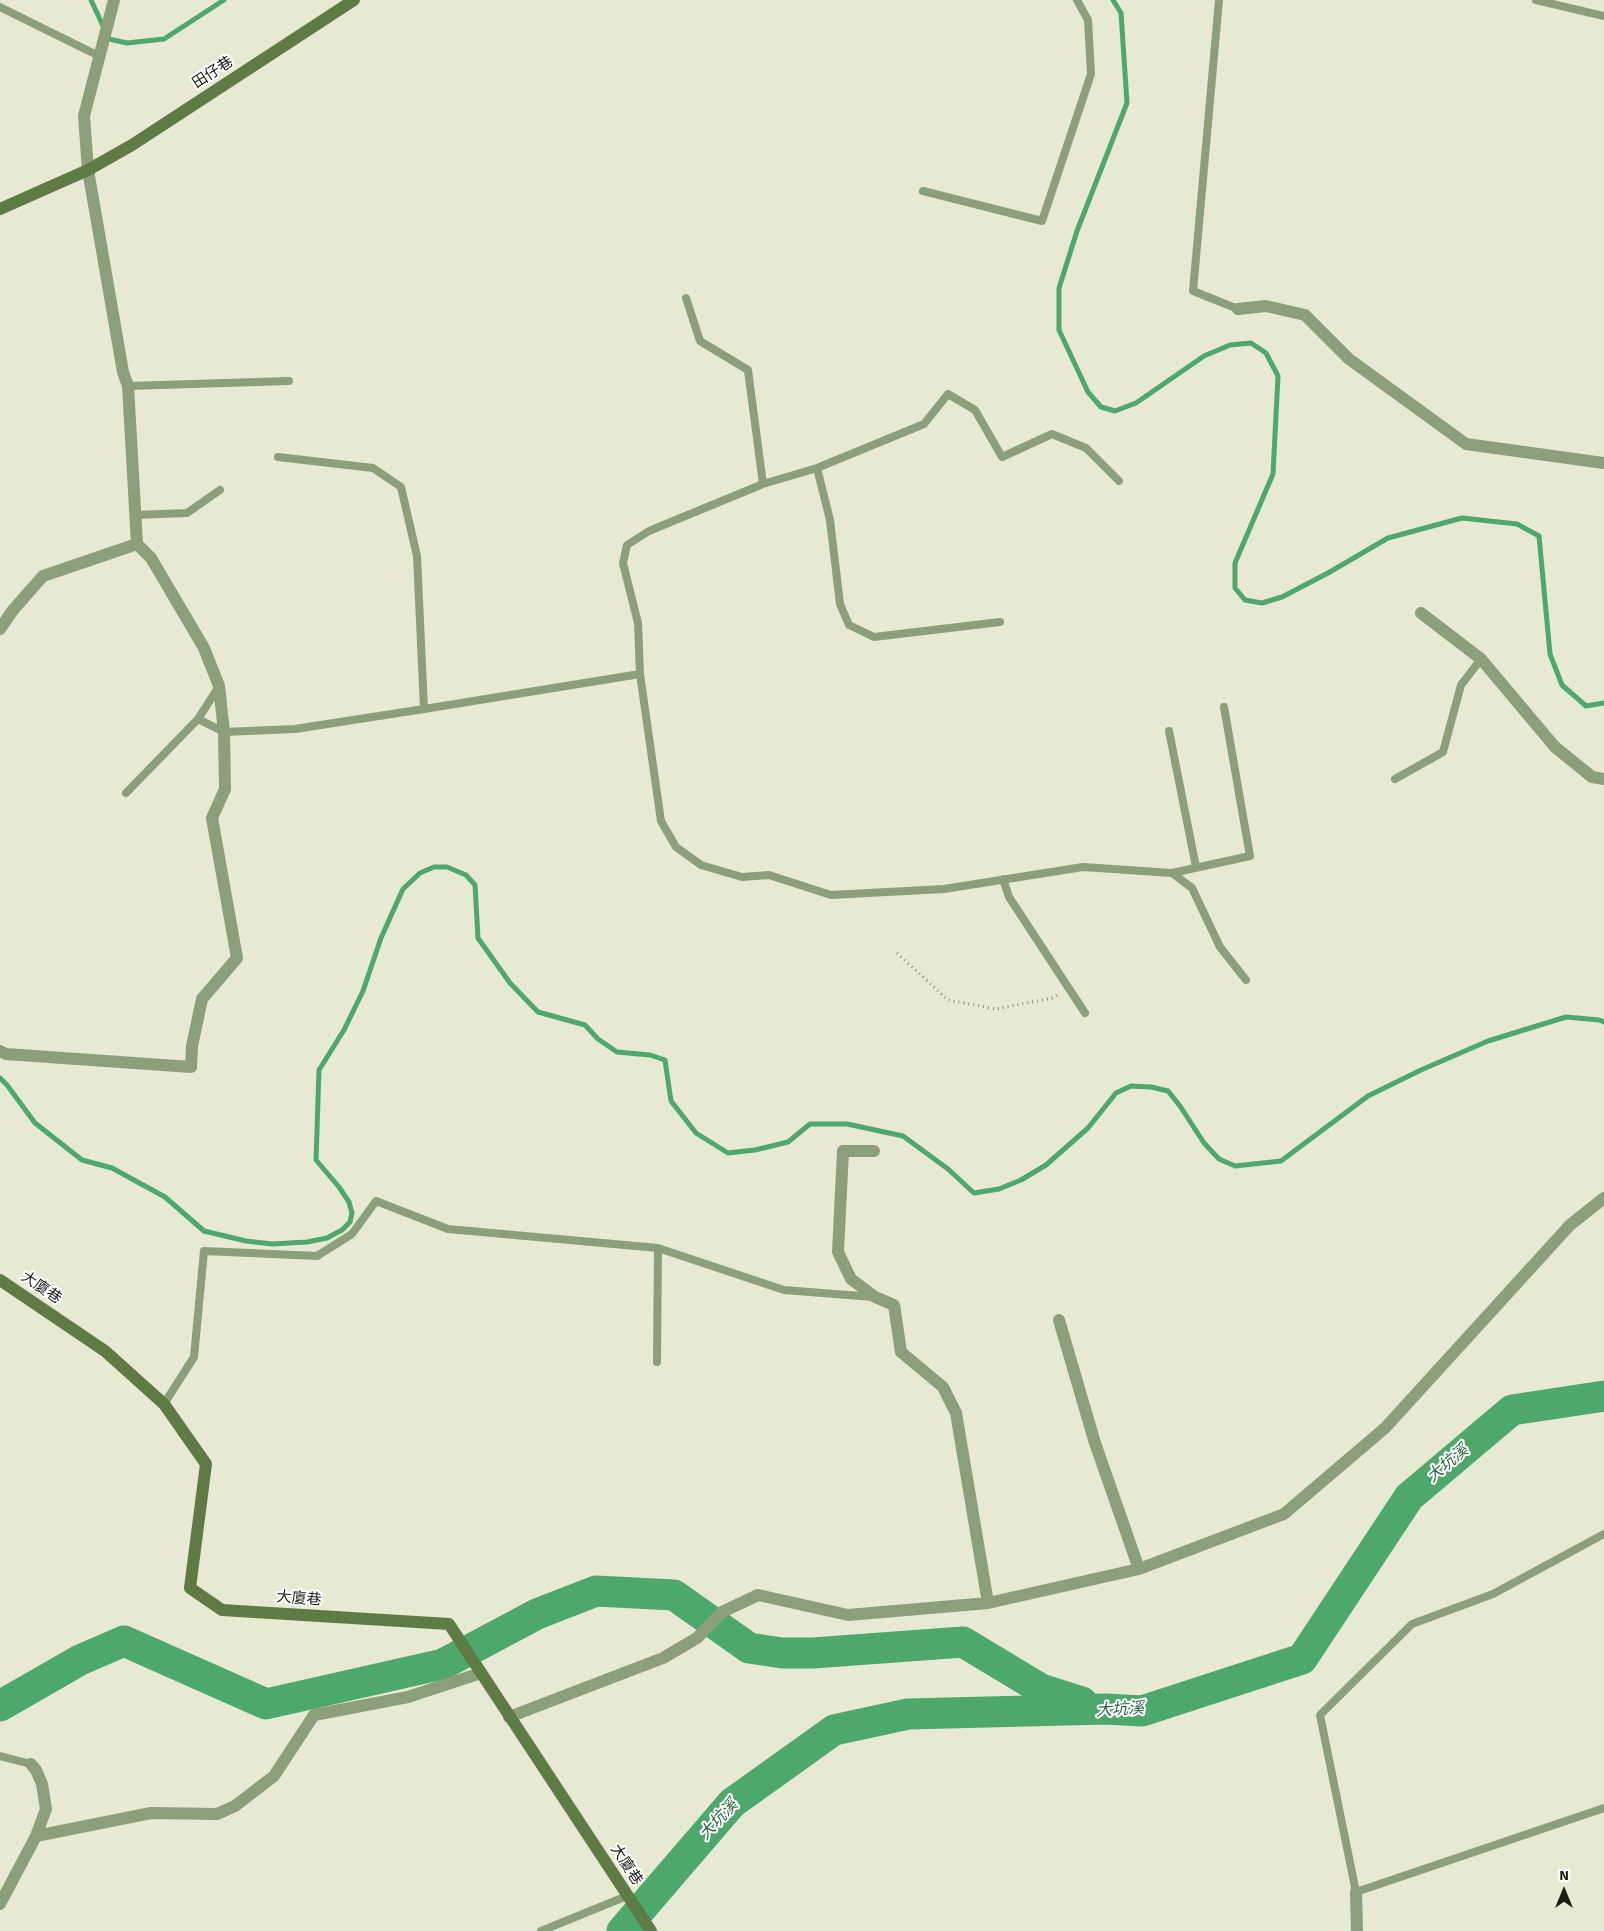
<!DOCTYPE html>
<html>
<head>
<meta charset="utf-8">
<style>
	body { margin:0 }
	#map { position:relative; width:1604px; height:1931px; overflow:hidden; background:#e7e9d3; font-family:Signika,sans-serif }
	canvas { display:block }
	.north { position:absolute; left:1539px; top:1866px; width:50px; height:50px; -webkit-text-stroke:4px #fff; paint-order:stroke; rotate:0deg; font-size:14px; font-weight:700; line-height:20px; text-align:center; color:#1d1d16 }
	.north::after { content:''; display:block; margin:auto; width:18px; height:22px; background:#1d1d16; clip-path:polygon(50% 0,100% 100%,50% 72%,0 100%) }
</style>
</head>
<body>
<div id="map">
<canvas width="1604" height="1931"></canvas>
<div class="north">N</div>
</div>
<script>
const ctx = document.querySelector('canvas').getContext('2d');
ctx.lineJoin = 'round';
const shape = rows => new Path2D(rows.map(r => 'M' + r).join(''));
function trace(path, color, width, dash) { ctx.strokeStyle = color; ctx.lineWidth = width; ctx.lineCap = dash ? 'butt' : 'round'; ctx.setLineDash(dash || []); ctx.stroke(path); }
function write(font, color, halo, rows, align = 'center') {
  ctx.font = font + ' Signika,"Noto Sans TC",sans-serif'; ctx.lineWidth = 4; ctx.setLineDash([]); ctx.textBaseline = 'middle'; ctx.strokeStyle = halo; ctx.fillStyle = color; for (const [text, x, y, turn = 0] of rows) {
    ctx.save(); ctx.translate(x, y); ctx.rotate((+turn || 0) * Math.PI / 180); ctx.textAlign = isNaN(turn) ? turn : align; if (halo) ctx.strokeText(text, 0, 0); ctx.fillText(text, 0, 0); ctx.restore();
  }
}
const stream = shape([
	[91,0,109,39,127,43,164,39,224,0],
	[1113,0,1121,13,1127,103,1077,231,1059,288,1059,330,1088,392,1101,407,1115,411,1136,403,1204,356,1230,345,1251,343,1266,353,1278,376,1273,474,1235,563,1235,588,1245,600,1262,603,1282,597,1328,573,1388,538,1462,518,1517,524,1539,536,1550,654,1562,685,1586,706,1604,703],
	[0,1078,7,1085,35,1123,82,1160,112,1168,165,1197,204,1231,246,1241,272,1244,307,1242,327,1238,342,1230,350,1222,352,1213,349,1202,339,1187,316,1160,319,1070,344,1030,363,991,381,938,403,889,420,873,434,867,447,867,466,875,475,885,478,938,510,983,538,1012,585,1025,598,1039,617,1052,650,1055,665,1060,671,1101,696,1133,728,1153,755,1150,788,1142,810,1124,847,1124,903,1136,948,1169,974,1193,999,1189,1021,1180,1046,1165,1088,1128,1116,1093,1131,1086,1151,1087,1168,1091,1180,1106,1204,1143,1219,1159,1235,1166,1281,1161,1368,1096,1421,1070,1488,1041,1566,1017,1599,1020,1604,1022]
]);
const river = shape([
	[0,1706,80,1660,124,1641,266,1704,443,1664,537,1614,596,1591,674,1595,749,1648,782,1653,813,1653,963,1642,1041,1689,1082,1702],
	[622,1931,732,1803,834,1730,908,1714,1106,1709,1142,1711,1302,1659,1409,1497,1512,1410,1604,1396]
]);
const path = shape([
	[897,953,948,1000,996,1009,1052,998,1060,993]
]);
const lane = shape([
	[1219,0,1193,291,1238,309],
	[1536,0,1604,16],
	[0,7,99,56],
	[923,191,1042,221,1091,74,1088,20,1077,0],
	[686,298,700,341,748,370,763,484,817,468,830,520,840,604,849,625,874,637,1000,622],
	[128,386,289,381],
	[278,457,373,468,401,487,417,556,424,709,640,674,638,623,623,563,627,545,649,531,763,484],
	[817,468,924,424,948,394,975,410,1002,457,1052,434,1086,448,1119,481],
	[135,515,187,513,220,490],
	[640,674,661,821,676,847,701,865,742,877,769,875,831,895,944,889,1083,867,1172,873,1192,888,1220,947,1246,980],
	[198,719,224,732,295,729,424,709],
	[1169,731,1196,867],
	[1395,779,1443,752,1461,685,1481,659],
	[126,793,198,719,218,688],
	[1172,873,1250,856,1224,707],
	[1003,879,1009,897,1085,1013],
	[657,1362,658,1248],
	[164,1404,194,1357,204,1251,317,1256,352,1234,376,1201,448,1229,658,1248,784,1290,873,1297],
	[1604,1534,1493,1594,1412,1624,1320,1715,1356,1892,1604,1808],
	[0,1756,31,1764],
	[541,1931,627,1896]
]);
const street = shape([
	[1238,309,1266,306,1305,315,1349,359,1466,444,1604,463],
	[1421,613,1481,659,1555,747,1592,777,1604,779],
	[0,629,13,610,43,576,137,544],
	[0,1051,6,1054,191,1067,192,1046,202,999,237,958,212,818,225,789,224,732,219,686,204,648,151,558,137,544,128,386,123,372,88,170,84,116,114,0],
	[874,1151,843,1151,838,1252,851,1279,875,1297,894,1305,901,1352,943,1387,956,1413,988,1603],
	[1059,1320,1095,1443,1139,1569],
	[509,1717,663,1658,697,1638,722,1612,758,1595,848,1615,988,1603,1139,1569,1284,1514,1385,1428,1570,1225,1604,1198],
	[36,1836,151,1813,217,1814,235,1806,274,1776,314,1715,408,1697,481,1673],
	[1356,1892,1357,1931],
	[0,1904,36,1836,46,1809,42,1784,36,1770,31,1764]
]);
const secondary = shape([
	[0,209,88,170,132,145,354,0],
	[0,1280,105,1351,164,1404,206,1464,190,1588,222,1610,449,1624,651,1931]
]);
const streetNames = [
	["田仔巷",213,73,-33],
	["大廈巷",41,1288,34],
	["大廈巷",299,1599,4],
	["大廈巷",626,1865,57]
];
const waterNames = [
	["大坑溪",1448,1464,-40],
	["大坑溪",1120,1710,-3],
	["大坑溪",719,1820,-47]
];
trace(stream, '#4da86b', 5);
trace(river, '#4da86b', 31);
trace(path, '#8c8d7e', 3, [1, 4]);
trace(lane, '#8a9f7a', 8);
trace(street, '#8a9f7a', 12);
trace(secondary, '#5e7b45', 12);
write('15px', '#1d1d16', '#fff', streetNames);
write('italic 16px', '#27663d', '#fff', waterNames);
</script>
</body>
</html>
